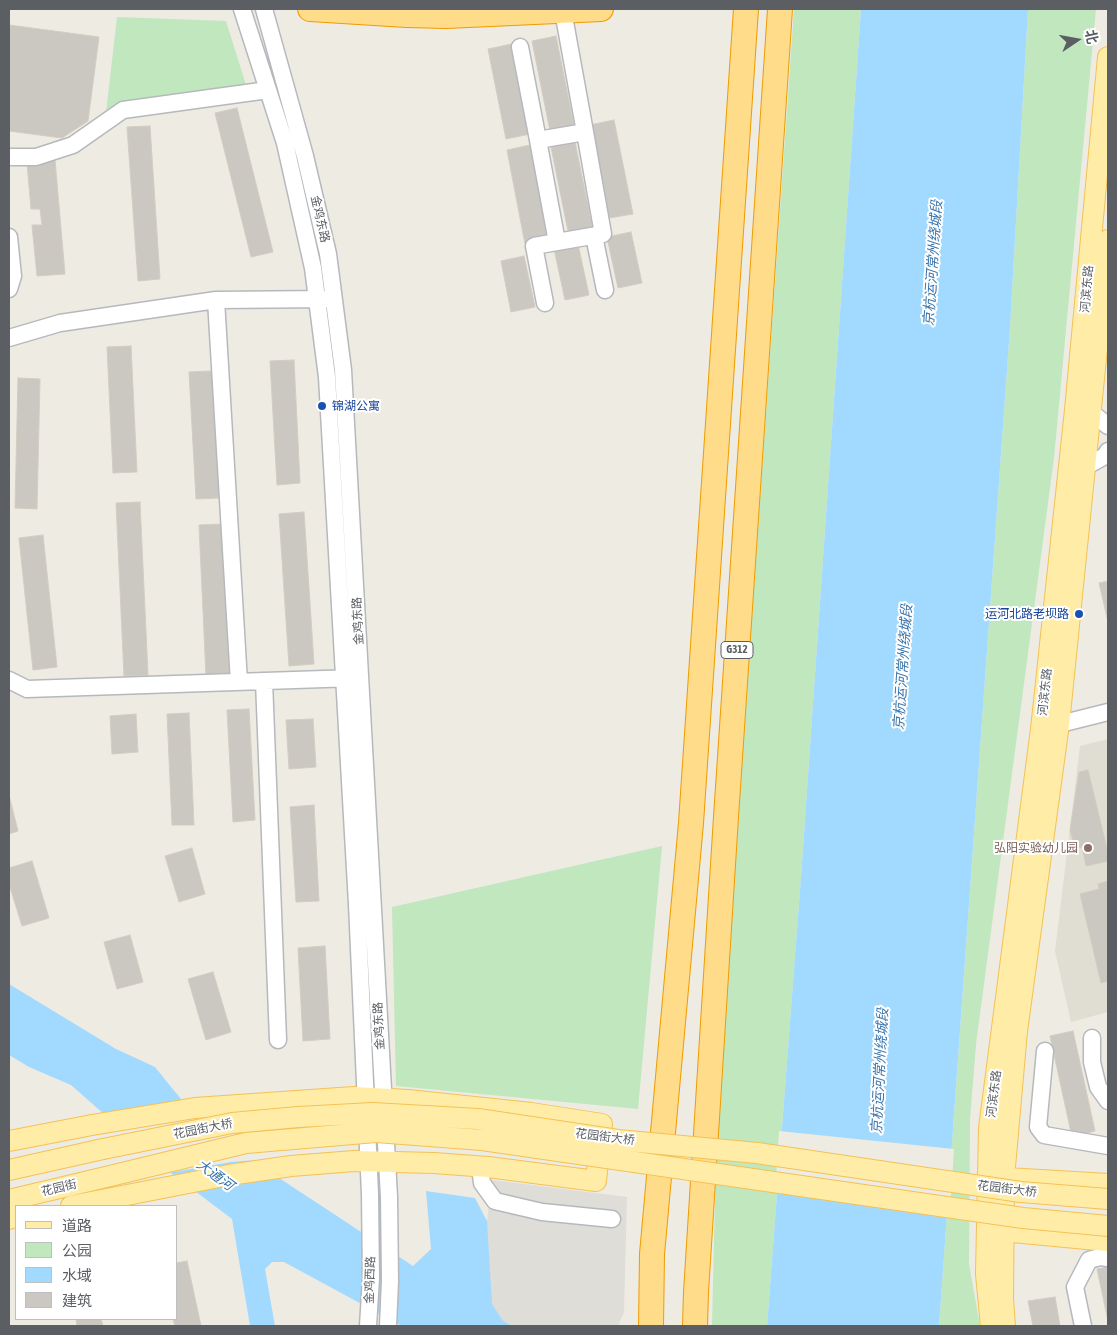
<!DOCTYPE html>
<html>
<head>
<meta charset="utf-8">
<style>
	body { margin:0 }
	#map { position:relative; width:1117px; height:1335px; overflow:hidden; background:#eeebe3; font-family:"Asap Condensed","Noto Sans SC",sans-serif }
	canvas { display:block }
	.frame { position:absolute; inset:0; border:10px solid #5b5f64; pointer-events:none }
	.legend { position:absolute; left:15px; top:1205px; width:162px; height:115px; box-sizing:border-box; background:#fff; border:1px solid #bdbfc1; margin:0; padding:6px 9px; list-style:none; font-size:15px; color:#5b5f64 }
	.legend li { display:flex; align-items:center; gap:10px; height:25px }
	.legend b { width:25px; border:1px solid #bdbfc1 }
	.north { position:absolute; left:1052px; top:15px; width:50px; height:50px; -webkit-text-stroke:4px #fff; paint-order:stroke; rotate:78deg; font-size:14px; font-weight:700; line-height:20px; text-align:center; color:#5b5f64 }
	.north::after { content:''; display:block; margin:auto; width:18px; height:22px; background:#5b5f64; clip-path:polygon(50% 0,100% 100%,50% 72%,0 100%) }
</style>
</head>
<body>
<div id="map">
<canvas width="1117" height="1335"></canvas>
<div class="frame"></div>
<ul class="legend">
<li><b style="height:6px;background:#ffeda7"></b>道路</li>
<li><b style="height:14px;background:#c0e7be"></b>公园</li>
<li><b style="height:14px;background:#a2daff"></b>水域</li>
<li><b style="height:14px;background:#cbc8c2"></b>建筑</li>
</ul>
<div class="north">北</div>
</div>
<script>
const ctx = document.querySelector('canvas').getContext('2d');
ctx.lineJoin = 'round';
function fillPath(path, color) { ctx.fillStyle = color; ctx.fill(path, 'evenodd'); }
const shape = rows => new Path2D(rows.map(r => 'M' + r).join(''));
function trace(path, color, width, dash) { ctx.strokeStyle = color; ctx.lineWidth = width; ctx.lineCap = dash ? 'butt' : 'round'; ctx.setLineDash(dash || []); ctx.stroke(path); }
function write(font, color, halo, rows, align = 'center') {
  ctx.font = font + ' "Asap Condensed","Noto Sans SC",sans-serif'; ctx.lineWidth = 4; ctx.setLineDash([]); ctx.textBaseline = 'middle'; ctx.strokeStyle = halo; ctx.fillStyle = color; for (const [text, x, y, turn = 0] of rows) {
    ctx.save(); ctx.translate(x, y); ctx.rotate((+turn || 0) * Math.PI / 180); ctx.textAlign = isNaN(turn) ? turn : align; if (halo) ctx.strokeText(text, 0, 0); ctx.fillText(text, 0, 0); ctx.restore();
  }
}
const industrial = shape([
	[492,1180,627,1197,624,1312,618,1326,402,1326,413,1267,487,1221]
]);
const education = shape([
	[1108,739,1108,1012,1071,1022,1055,951,1080,746]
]);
const green = shape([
	[794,9,861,9,801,877,767,1326,712,1326,717,1116],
	[1028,9,1096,9,1054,458,976,1044,970,1120,969,1264,980,1326,939,1326,1010,327],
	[117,17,226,21,251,101,125,117,104,130],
	[662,846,638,1109,396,1086,392,907]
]);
const water = shape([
	[861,9,1028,9,1010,327,963,988,939,1326,767,1326,801,877],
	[9,984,116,1049,155,1067,206,1130,413,1266,431,1249,426,1191,475,1198,487,1221,492,1304,503,1321,512,1326,402,1326,284,1262,272,1262,265,1269,275,1326,250,1326,232,1219,171,1173,71,1085,29,1067,9,1055]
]);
const pier = shape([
	[192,1108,208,1128,256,1160,231,1162,167,1173,108,1121],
	[779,1131,954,1149,950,1213,775,1192]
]);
const building = shape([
	[9,25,99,37,88,121,62,138,9,131,9,25],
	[556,36,574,126,550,131,532,41,556,36],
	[512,44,530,134,506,139,488,49,512,44],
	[237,108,273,252,251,257,215,113,237,108],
	[614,120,633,214,609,218,590,125,614,120],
	[150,126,160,279,138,281,127,127,150,126],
	[574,137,593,231,569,236,550,142,574,137],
	[530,145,549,239,525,244,507,150,530,145],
	[55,160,65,274,37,276,32,225,42,225,40,209,31,209,27,163,55,160],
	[631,232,642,283,618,288,607,237,631,232],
	[578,244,589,295,565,300,554,249,578,244],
	[524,256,535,307,511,312,501,261,524,256],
	[131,346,137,472,113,473,107,347,131,346],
	[294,360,300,483,277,485,270,361,294,360],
	[212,371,219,498,196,499,189,372,212,371],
	[18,378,40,379,37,509,15,508,18,378],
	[140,502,148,675,124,676,116,503,140,502],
	[304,512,314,664,289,666,279,514,304,512],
	[222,524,229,675,206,676,199,525,222,524],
	[43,535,57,667,33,670,19,538,43,535],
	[1108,581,1108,622,1099,583,1108,581],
	[249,709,255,820,233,822,227,710,249,709],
	[189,713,194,825,172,825,167,714,189,713],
	[136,714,138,752,112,754,110,716,136,714],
	[313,719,316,767,289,769,286,720,313,719],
	[1088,770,1108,853,1108,861,1086,866,1082,847,1075,849,1070,830,1079,772,1088,770],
	[9,795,18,831,9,834,9,795],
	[314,805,319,901,296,902,290,807,314,805],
	[192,848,205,894,179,902,165,856,192,848],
	[32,861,49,918,22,926,9,884,9,868,32,861],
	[1108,881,1108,981,1101,983,1080,894,1099,889,1098,884,1108,881],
	[130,935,143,982,117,989,104,942,130,935],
	[325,946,330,1039,303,1041,298,948,325,946],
	[213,972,231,1032,206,1040,188,979,213,972],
	[1073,1031,1095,1131,1072,1137,1050,1036,1073,1031],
	[187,1261,201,1326,175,1326,173,1319,176,1319,176,1263,187,1261],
	[1108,1267,1108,1321,1097,1269,1108,1267],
	[1055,1297,1060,1326,1033,1326,1028,1301,1055,1297],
	[76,1319,101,1319,103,1326,77,1326,76,1319]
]);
const minor = shape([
	[242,9,285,143,313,268,327,377,357,904,370,1194,371,1278,368,1326],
	[264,9,305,156,328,254,343,370,389,1197,390,1281,388,1326],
	[563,11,585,132,603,234,557,242,538,140,585,132],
	[520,47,538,140],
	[9,157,36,157,73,145,123,110,268,90],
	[594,236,605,290],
	[9,237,13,276,9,289],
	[216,300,239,682],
	[545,303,534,246,557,242],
	[9,338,60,323,216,300,328,299],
	[1091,412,1108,426],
	[1085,467,1105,456,1108,451],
	[9,680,27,689,354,678],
	[264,681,278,1040],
	[1048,727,1108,712],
	[1092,1038,1092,1062,1098,1087,1108,1101],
	[1045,1051,1038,1127,1044,1135,1108,1146],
	[480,1167,482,1183,495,1201,542,1212,612,1219],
	[1083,1326,1075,1287,1089,1260,1100,1257,1108,1258]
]);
const major = shape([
	[9,1141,92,1125,195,1108,354,1097,408,1100,531,1113,602,1124,596,1181,488,1167,434,1163,354,1161,291,1166,229,1175,71,1206],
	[9,1170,103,1149],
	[990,1177,1108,1184],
	[9,1200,110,1176],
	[9,1219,16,1217],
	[991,1230,1108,1241],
	[991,1326,986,1274,989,1128,1041,729,1075,410,1108,57],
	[1005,1326,1003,1299,1004,1178,1017,1031,1059,724,1108,240]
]);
const highway = shape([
	[310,9,407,15,446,16,601,9],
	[651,1326,652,1254,691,823,746,9],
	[695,1326,696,1292,726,817,780,9]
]);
const majorBridge = shape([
	[103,1149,232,1123,298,1117,373,1113,478,1119,618,1140,757,1153,1021,1192,1108,1199],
	[110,1176,246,1143,376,1132,482,1140,1023,1218,1108,1226]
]);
const markers = [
	[322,406,5,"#1a4fb4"],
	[1079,614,5,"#1a4fb4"],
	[1088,848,5,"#8d6e63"]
];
const shields = [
	[737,650,32]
];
const shieldNames = [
	["G312",737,650]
];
const streetNames = [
	["金鸡东路",320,219,77],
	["河滨东路",1087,289,-85],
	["金鸡东路",358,621,-93],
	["河滨东路",1045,692,-84],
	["金鸡东路",379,1026,-93],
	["河滨东路",994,1094,-83],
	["花园街大桥",203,1129,-11],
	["花园街大桥",605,1137,7],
	["花园街",59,1188,-13],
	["花园街大桥",1007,1189,7],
	["金鸡西路",370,1280,-88]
];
const transitNames = [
	["锦湖公寓",332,406],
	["运河北路老坝路",1069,614,"right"]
];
const educationNames = [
	["弘阳实验幼儿园",1078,848]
];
const waterNames = [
	["京杭运河常州绕城段",933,263,-86],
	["京杭运河常州绕城段",903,667,-86],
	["京杭运河常州绕城段",880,1071,-87],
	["大通河",215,1175,36]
];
fillPath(industrial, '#dfddd7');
fillPath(education, '#e0ddd3');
fillPath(green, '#c0e7be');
fillPath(water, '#a2daff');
fillPath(pier, '#eeebe3');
fillPath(building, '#cbc8c2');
trace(building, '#d3ccc1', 1);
trace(minor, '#b5b9bd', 19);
trace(major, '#f5c154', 22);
trace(highway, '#f19b00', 26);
trace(minor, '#fff', 16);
trace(major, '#ffeda7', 20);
trace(highway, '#ffdc89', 24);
trace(majorBridge, '#f5c154', 22, []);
trace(majorBridge, '#ffeda7', 20);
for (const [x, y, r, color] of markers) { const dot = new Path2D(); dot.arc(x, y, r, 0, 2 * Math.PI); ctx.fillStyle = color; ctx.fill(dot); trace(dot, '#fff', 2); }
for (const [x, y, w] of shields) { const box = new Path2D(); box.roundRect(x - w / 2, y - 8.5, w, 17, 4); ctx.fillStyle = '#fff'; ctx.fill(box); trace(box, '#5b5f64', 1); }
write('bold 11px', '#5b5f64', null, shieldNames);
write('12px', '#5b5f64', '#fff', streetNames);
write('12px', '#164399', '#fff', transitNames, 'left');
write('12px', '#785e54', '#fff', educationNames, 'right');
write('italic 14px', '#3975ab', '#fff', waterNames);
</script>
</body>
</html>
